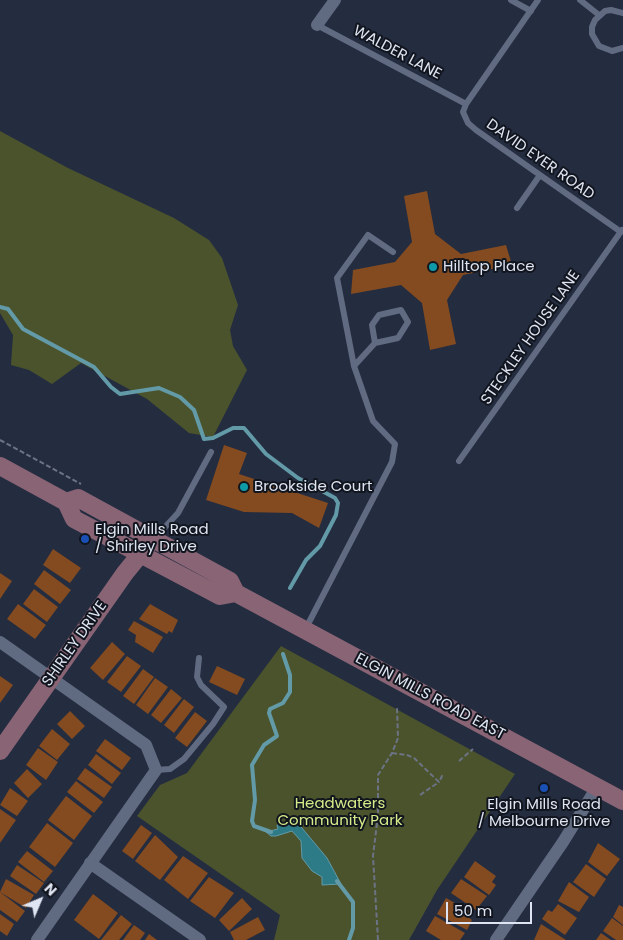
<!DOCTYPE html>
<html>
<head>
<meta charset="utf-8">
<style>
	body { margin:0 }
	#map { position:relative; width:623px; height:940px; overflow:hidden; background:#242c40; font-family:Poppins,sans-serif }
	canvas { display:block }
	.north { position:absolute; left:15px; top:875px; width:50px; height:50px; -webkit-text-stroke:4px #11151e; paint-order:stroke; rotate:45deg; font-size:14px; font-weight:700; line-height:20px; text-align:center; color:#dee4f1 }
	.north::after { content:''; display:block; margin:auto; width:18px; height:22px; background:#dee4f1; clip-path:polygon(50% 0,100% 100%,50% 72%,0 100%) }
	.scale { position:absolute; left:446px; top:902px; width:86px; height:22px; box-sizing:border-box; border:2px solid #dee4f1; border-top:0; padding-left:6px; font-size:15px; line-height:18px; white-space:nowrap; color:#dee4f1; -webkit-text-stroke:4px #11151e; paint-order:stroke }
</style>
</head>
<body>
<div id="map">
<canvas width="623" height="940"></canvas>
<div class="north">N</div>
<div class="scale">50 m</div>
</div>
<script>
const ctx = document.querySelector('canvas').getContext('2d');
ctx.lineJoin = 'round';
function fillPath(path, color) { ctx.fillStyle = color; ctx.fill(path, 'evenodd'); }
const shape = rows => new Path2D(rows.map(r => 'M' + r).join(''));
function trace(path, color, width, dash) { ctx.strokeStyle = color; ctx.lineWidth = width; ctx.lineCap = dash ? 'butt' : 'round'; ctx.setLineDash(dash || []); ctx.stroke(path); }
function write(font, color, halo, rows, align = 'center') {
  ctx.font = font + ' Poppins,sans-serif'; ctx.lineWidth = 4; ctx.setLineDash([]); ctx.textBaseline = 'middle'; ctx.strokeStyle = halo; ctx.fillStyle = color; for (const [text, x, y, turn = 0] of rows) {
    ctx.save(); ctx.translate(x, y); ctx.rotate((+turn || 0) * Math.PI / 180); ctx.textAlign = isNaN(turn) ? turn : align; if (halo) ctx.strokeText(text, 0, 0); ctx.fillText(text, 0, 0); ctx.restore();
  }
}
const green = shape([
	[0,131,68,168,174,218,209,240,222,258,238,305,230,330,233,346,247,370,213,437,189,433,147,399,81,363,52,384,29,370,11,365,13,335,0,313],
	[281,646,515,774,437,890,409,940,274,940,280,915,137,816,160,785,187,773]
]);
const water = shape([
	[292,821,297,822,327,858,341,884,322,885,322,877,312,871,302,858,301,841,292,831,276,836,271,836,266,832,278,829,277,825,292,821]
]);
const stream = shape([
	[0,307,8,309,23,329,94,367,111,387,120,394,159,388,180,397,194,410,204,439,213,438,233,428,244,428,266,454,298,478,335,498,338,503,336,515,320,546,306,560,290,588],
	[271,832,254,826,252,821,255,800,252,765,264,745,277,736,269,713,270,709,283,703,290,692,290,675,283,654],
	[337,881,353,902,353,928,349,940]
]);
const building = shape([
	[427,191,435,234,461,254,506,245,512,265,463,275,447,300,456,344,430,350,422,303,401,285,351,294,353,270,395,262,412,242,404,196],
	[224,445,247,453,239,474,328,503,319,528,292,513,244,512,206,500],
	[53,549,81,568,70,583,43,565],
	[44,570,71,590,60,604,34,584],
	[0,573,12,581,0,599],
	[34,589,58,607,47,622,23,604],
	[18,604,46,625,35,639,7,619],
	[150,604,178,620,172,633,169,631,167,634,139,619],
	[134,621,163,637,153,653,135,642,136,635,128,630],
	[112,642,125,654,103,680,90,668],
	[127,656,141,666,121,692,107,682],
	[217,666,245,679,237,695,209,682],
	[143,669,154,677,134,704,123,696],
	[0,676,13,685,0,703],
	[155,678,168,687,148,714,136,705],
	[171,689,182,698,161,723,151,715],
	[184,699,194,707,174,733,164,725],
	[70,711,85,726,72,739,57,724],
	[195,712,207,721,187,747,175,738],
	[52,729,70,744,57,760,39,746],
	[105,739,131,758,122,770,96,751],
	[38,748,58,762,46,780,26,765],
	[96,754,121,773,112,784,88,765],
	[85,768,112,787,104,798,77,779],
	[27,769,42,784,28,798,14,783],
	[76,781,103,802,94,813,67,792],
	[10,788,28,801,17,816,0,805],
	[66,796,92,816,74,840,48,820],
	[0,809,16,820,0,843],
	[47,823,73,843,55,867,29,847],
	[141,825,152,833,133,859,122,851],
	[155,835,178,857,160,880,135,861],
	[598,843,620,859,607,876,588,862],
	[27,851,53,871,44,882,18,862],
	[183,856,208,873,188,899,164,880],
	[475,861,496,876,492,882,496,885,489,895,464,877],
	[586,864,606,879,594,897,573,882],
	[17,865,44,883,36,894,10,876],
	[209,877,234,893,215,918,190,901],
	[6,879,34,895,26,908,0,892],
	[461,879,487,896,476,910,451,893],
	[569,882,589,897,579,912,558,901],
	[0,892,25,911,17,922,0,910],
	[93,894,118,913,99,939,74,920],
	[242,898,252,909,229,931,219,920],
	[446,898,471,912,468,917,472,920,467,930,437,914],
	[558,904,577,918,565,935,542,919,548,910,552,912],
	[619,905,623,907,623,925,613,917],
	[0,914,14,924,7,936,0,931],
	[121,915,132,924,119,940,101,940],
	[435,916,465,933,460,940,441,940,426,931],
	[258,917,265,930,246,940,234,940,230,932],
	[612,918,623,926,623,940,616,940,603,931],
	[541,924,566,940,534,940],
	[134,925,145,933,140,940,123,940],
	[601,933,611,940,596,940],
	[149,934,157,940,145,940]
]);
const path = shape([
	[0,440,81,484],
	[392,753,407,755,414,758,439,782,443,774],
	[459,761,473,749],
	[420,795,439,782],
	[378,940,373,856,378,815,378,775,392,753,398,738,397,707]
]);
const lane = shape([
	[511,0,531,11],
	[538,0,466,104,463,112,468,123,476,130,621,232],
	[580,0,599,15],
	[623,13,611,10,605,11,595,20,592,27,592,34,599,46,612,51,623,48],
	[317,25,466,104],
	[517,208,540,175],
	[354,366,375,343,398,338,408,322,401,310,379,315,372,325,375,343],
	[459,461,622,230],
	[155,538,178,513,211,452],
	[305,630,392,462,395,444,373,421,354,366,337,278,368,235,393,252],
	[156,770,170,769,184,759,213,724,224,707,201,685,197,677,199,658]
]);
const street = shape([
	[317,25,335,0],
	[0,642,146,745,156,770,37,940],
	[90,863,200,940],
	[496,940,563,842,597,787]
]);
const secondary = shape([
	[0,466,66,502,74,519,220,596,236,593],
	[66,502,78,498,230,581,236,593,623,801],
	[0,751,125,573,147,546]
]);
const markers = [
	[433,267,5,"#0f9aa8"],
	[244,487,5,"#0f9aa8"],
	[85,539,5,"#1a4fb4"],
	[544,788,5,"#1a4fb4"]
];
const streetNames = [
	["WALDER LANE",397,53,28],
	["DAVID EYER ROAD",540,160,35],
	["STECKLEY HOUSE LANE",531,338,-55],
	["SHIRLEY DRIVE",75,644,-55],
	["ELGIN MILLS ROAD EAST",430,697,28]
];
const poiNames = [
	["Hilltop Place",443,267],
	["Brookside Court",254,487],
	["Elgin Mills Road",95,530],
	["/ Shirley Drive",95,547],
	["Elgin Mills Road",544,805,"center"],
	["/ Melbourne Drive",544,822,"center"]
];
const parkNames = [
	["Headwaters",340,804],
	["Community Park",340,821]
];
fillPath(green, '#4b532d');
fillPath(water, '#2e7b88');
trace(water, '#639aa8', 1);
trace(stream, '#639aa8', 4);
fillPath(building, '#834b1f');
trace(path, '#6c7384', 2, [5, 2.5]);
trace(lane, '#606a81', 6);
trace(street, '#606a81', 12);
trace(secondary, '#886475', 18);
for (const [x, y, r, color] of markers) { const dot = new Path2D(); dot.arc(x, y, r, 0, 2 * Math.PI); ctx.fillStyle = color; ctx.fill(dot); trace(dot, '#11151e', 2); }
write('15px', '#dee4f1', '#11151e', streetNames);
write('15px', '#dee4f1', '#11151e', poiNames, 'left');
write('15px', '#d6eb89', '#11151e', parkNames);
</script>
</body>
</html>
